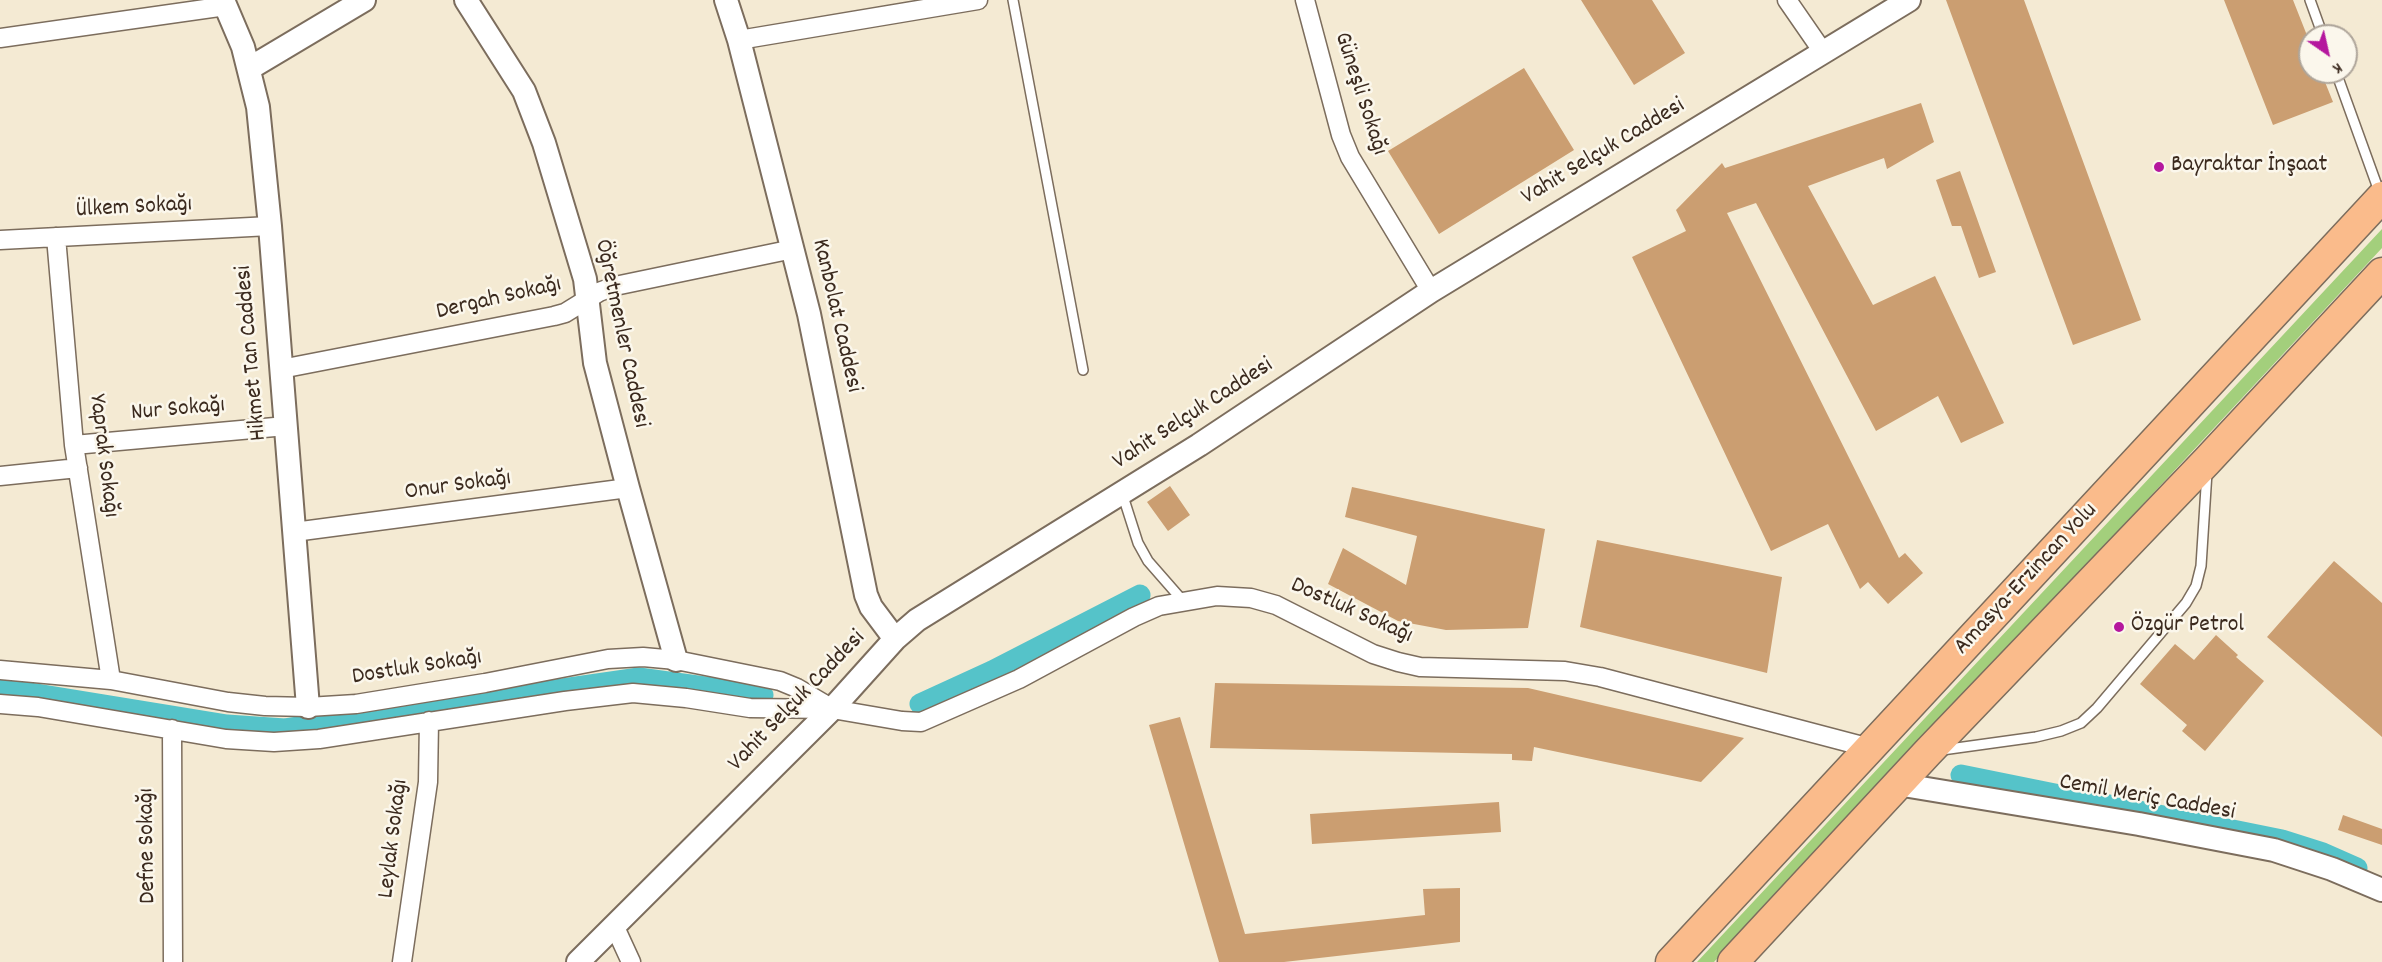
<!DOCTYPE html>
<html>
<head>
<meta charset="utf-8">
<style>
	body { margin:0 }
	#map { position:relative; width:2382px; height:962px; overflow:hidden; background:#f4ead3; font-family:Dekko,sans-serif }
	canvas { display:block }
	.north { position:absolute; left:2298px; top:24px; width:60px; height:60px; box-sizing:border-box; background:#fbf7ec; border:2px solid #aea59a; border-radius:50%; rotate:146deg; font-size:16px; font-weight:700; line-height:24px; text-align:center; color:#3b2a1e }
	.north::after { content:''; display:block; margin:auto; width:21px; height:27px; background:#b5179e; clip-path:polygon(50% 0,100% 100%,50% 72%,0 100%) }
</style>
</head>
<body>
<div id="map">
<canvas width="2382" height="962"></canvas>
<div class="north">K</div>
</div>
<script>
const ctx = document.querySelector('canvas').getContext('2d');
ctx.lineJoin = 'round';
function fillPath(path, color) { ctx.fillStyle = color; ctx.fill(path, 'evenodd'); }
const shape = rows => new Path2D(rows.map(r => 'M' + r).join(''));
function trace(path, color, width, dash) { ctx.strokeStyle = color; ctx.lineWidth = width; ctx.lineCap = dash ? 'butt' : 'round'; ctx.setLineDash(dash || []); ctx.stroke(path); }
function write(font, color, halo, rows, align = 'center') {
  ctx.font = font + ' Dekko,sans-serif'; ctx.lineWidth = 5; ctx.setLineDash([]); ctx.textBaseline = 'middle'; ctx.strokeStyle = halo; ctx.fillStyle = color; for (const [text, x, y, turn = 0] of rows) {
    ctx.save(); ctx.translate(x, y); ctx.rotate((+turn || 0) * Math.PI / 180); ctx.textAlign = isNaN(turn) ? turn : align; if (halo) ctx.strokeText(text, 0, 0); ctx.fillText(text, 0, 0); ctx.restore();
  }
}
const green = shape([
	[2382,229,2382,248,2090,561,1874,788,1714,962,1697,962]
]);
const canal = shape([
	[0,688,227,725,285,729,639,678,763,695],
	[920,704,992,671,1140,595],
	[1961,775,2282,840,2323,853,2357,868]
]);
const building = shape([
	[1581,0,1652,0,1685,53,1634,85],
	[1946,0,2024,0,2141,320,2073,345],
	[2224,0,2293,0,2310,43,2310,72,2321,72,2333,102,2273,125],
	[1524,68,1574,150,1439,234,1388,151],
	[1921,103,1934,142,1887,169,1884,158,1808,186,1873,305,1935,276,2004,423,1961,443,1938,396,1876,431,1756,203,1727,213,1899,558,1905,553,1923,573,1888,604,1868,582,1860,589,1828,524,1771,551,1632,257,1686,231,1676,210,1722,163,1725,168],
	[1960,171,1996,272,1979,278,1961,226,1952,226,1936,180],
	[1170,486,1190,515,1168,531,1147,502],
	[1352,487,1545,529,1528,628,1446,630,1398,621,1328,584,1343,548,1406,585,1417,536,1345,517],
	[1597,540,1782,577,1767,673,1580,627],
	[2334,561,2382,603,2382,737,2267,637],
	[2216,635,2238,655,2236,657,2264,681,2205,751,2182,731,2187,725,2140,684,2175,644,2194,660],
	[1215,683,1528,688,1744,738,1701,782,1534,747,1532,761,1512,760,1512,754,1210,748],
	[1180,717,1245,934,1425,915,1423,889,1460,888,1460,942,1284,962,1219,962,1149,725],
	[1499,802,1501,832,1312,844,1310,814],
	[2343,815,2382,829,2382,845,2338,830]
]);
const service = shape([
	[1013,0,1083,370],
	[2310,0,2323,36],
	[2336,72,2380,194],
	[1122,493,1138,543,1148,561,1183,601],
	[1942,750,2036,737,2061,731,2081,723,2097,708,2186,603,2196,586,2201,566,2207,472]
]);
const minor = shape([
	[1305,0,1341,135,1350,157,1431,291],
	[1787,0,1823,52],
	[0,38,226,6],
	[739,40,978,0],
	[56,237,74,445,111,680],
	[0,240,270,226],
	[281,369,554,316,565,313,599,292,615,286,793,249],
	[74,445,286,426],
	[0,476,78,468],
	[294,532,628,488],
	[0,670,111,680,228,702,265,706,308,707,356,704,485,683,608,659,643,657,676,660,780,681,797,688,831,708],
	[0,704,38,707,226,739,274,742,319,739,565,701,633,693,686,698,750,708,832,709,902,721,921,722,1019,679,1134,617,1159,606,1217,596,1251,598,1276,605,1373,654,1398,662,1420,667,1565,671,1600,677,1870,748],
	[172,729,173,962],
	[614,925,631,962],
	[402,962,428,782,429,721]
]);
const tertiary = shape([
	[223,0,243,47,258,107,270,226,308,707],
	[466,0,524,91,544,143,585,279,595,363,628,488,676,660],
	[726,0,739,40,809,314,866,595,871,607,895,639],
	[250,68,364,0],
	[1897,784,2139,824,2274,850,2332,869,2382,890],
	[578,962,832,709,895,639,917,620,1199,445,1431,291,1909,0]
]);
const trunk = shape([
	[1671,962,2382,197],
	[1733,962,1928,752,2207,461,2382,273]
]);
const markers = [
	[2159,167,6,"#b5179e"],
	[2119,627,6,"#b5179e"]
];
const streetNames = [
	["Güneşli Sokağı",1359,94,72],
	["Vahit Selçuk Caddesi",1604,153,-31],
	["Ülkem Sokağı",134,209,-3],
	["Dergah Sokağı",499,300,-13],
	["Kanbolat Caddesi",835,316,77],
	["Öğretmenler Caddesi",620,334,78],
	["Hikmet Tan Caddesi",253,353,-95],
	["Nur Sokağı",178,411,-5],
	["Vahit Selçuk Caddesi",1194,415,-33],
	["Yaprak Sokağı",102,456,83],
	["Onur Sokağı",458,487,-8],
	["Amasya-Erzincan Yolu",2027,580,-47],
	["Dostluk Sokağı",1351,612,24],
	["Dostluk Sokağı",417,669,-9],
	["Vahit Selçuk Caddesi",798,702,-46],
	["Cemil Meriç Caddesi",2147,799,10],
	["Leylak Sokağı",395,839,-83],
	["Defne Sokağı",149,846,-91]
];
const poiNames = [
	["Bayraktar İnşaat",2171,167],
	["Özgür Petrol",2131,627]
];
fillPath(green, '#a3cf7c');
trace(canal, '#55c3c9', 21);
fillPath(building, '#cb9e71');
trace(service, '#7c6d5d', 12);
trace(minor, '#7c6d5d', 21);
trace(tertiary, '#7c6d5d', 26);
trace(trunk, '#7c6d5d', 33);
trace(service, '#fff', 9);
trace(minor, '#fff', 18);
trace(tertiary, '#fff', 22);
trace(trunk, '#fabb8b', 30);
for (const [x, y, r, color] of markers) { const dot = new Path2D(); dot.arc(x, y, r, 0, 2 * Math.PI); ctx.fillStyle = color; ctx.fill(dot); trace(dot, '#fbf7ec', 2); }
write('24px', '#3b2a1e', '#fbf7ec', streetNames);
write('24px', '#3b2a1e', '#fbf7ec', poiNames, 'left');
</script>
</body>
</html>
